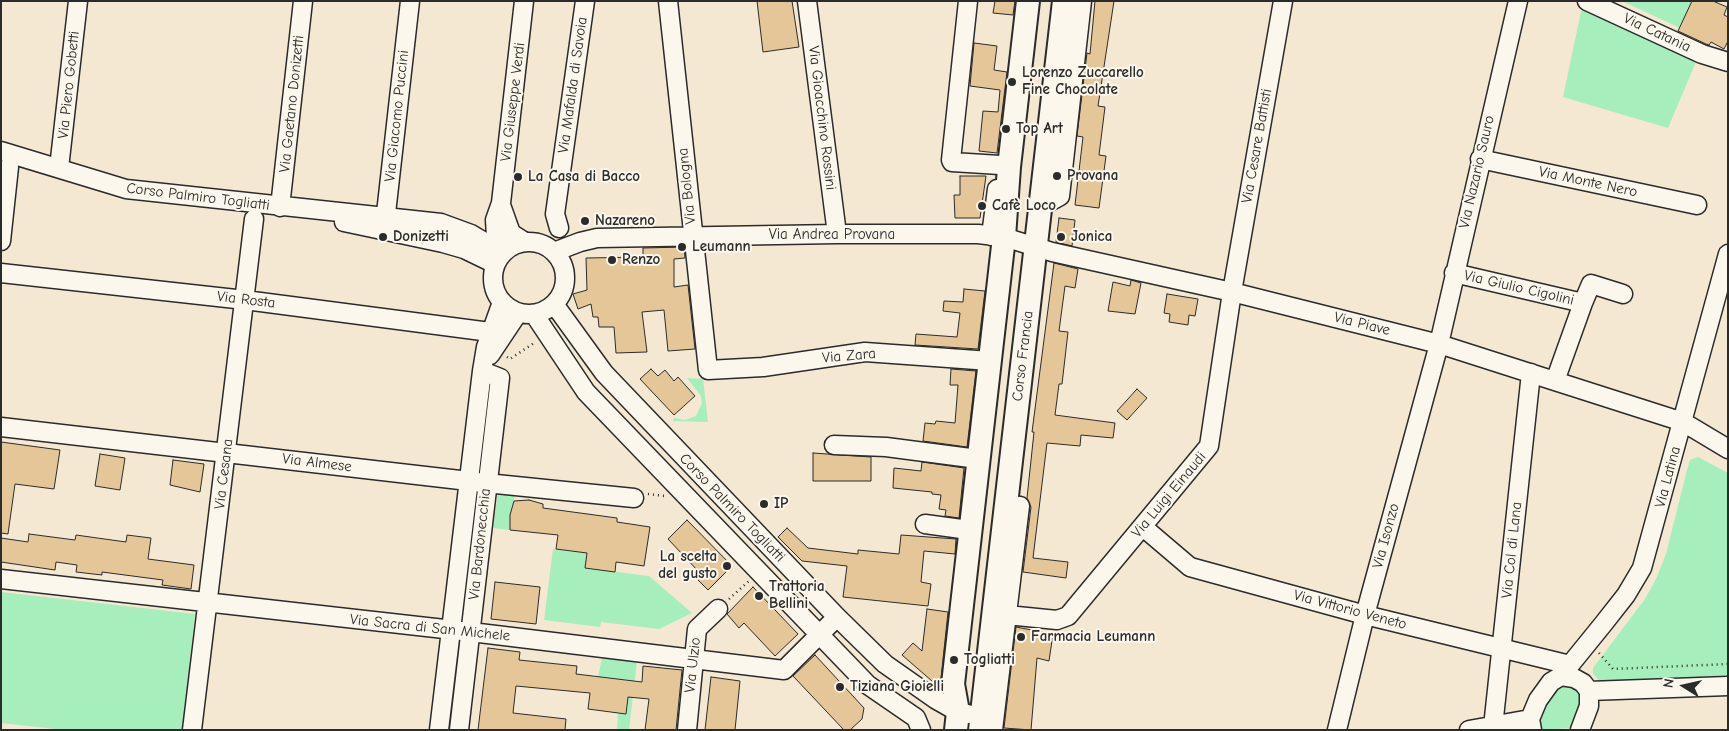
<!DOCTYPE html>
<html>
<head>
<meta charset="utf-8">
<style>
	body { margin:0 }
	#map { position:relative; width:1729px; height:731px; overflow:hidden; background:#f4e8d3; font-family:"Comic Neue",sans-serif }
	canvas { display:block }
	.frame { position:absolute; inset:0; border:2px solid #2b2b2b; pointer-events:none }
	.north { position:absolute; left:1659px; top:661px; width:50px; height:50px; -webkit-text-stroke:4px #fbf7ec; paint-order:stroke; rotate:280deg; font-size:14px; font-weight:700; line-height:20px; text-align:center; color:#2b2b2b }
	.north::after { content:''; display:block; margin:auto; width:18px; height:22px; background:#2b2b2b; clip-path:polygon(50% 0,100% 100%,50% 72%,0 100%) }
</style>
</head>
<body>
<div id="map">
<canvas width="1729" height="731"></canvas>
<div class="frame"></div>
<div class="north">N</div>
</div>
<script>
const ctx = document.querySelector('canvas').getContext('2d');
ctx.lineJoin = 'round';
function fillPath(path, color) { ctx.fillStyle = color; ctx.fill(path, 'evenodd'); }
const shape = rows => new Path2D(rows.map(r => 'M' + r).join(''));
function trace(path, color, width, dash) { ctx.strokeStyle = color; ctx.lineWidth = width; ctx.lineCap = dash ? 'butt' : 'round'; ctx.setLineDash(dash || []); ctx.stroke(path); }
function write(font, color, halo, rows, align = 'center') {
  ctx.font = font + ' "Comic Neue",sans-serif'; ctx.lineWidth = 4; ctx.setLineDash([]); ctx.textBaseline = 'middle'; ctx.strokeStyle = halo; ctx.fillStyle = color; for (const [text, x, y, turn = 0] of rows) {
    ctx.save(); ctx.translate(x, y); ctx.rotate((+turn || 0) * Math.PI / 180); ctx.textAlign = isNaN(turn) ? turn : align; if (halo) ctx.strokeText(text, 0, 0); ctx.fillText(text, 0, 0); ctx.restore();
  }
}
const green = shape([
	[1622,1,1692,1,1680,28],
	[1582,7,1698,57,1668,128,1563,97],
	[687,378,703,379,708,422,673,421,674,418,685,420,696,416,702,403,701,396],
	[1698,457,1728,473,1728,678,1601,682,1593,674,1593,668,1645,599,1657,577,1666,554,1687,470,1690,460],
	[498,492,515,494,510,530,493,528],
	[553,549,587,553,586,568,649,576,692,613,659,629,601,622,600,627,544,620],
	[1,592,195,614,182,730,65,730,1,723],
	[602,658,637,661,629,730,617,730,618,713,626,714,629,680,598,677],
	[1567,685,1580,692,1582,702,1572,728,1540,730,1538,720,1540,713,1556,690]
]);
const building = shape([
	[757,1,792,1,799,47,763,52,757,1],
	[995,1,1015,1,1013,15,993,13,995,1],
	[1095,1,1114,1,1098,106,1105,107,1099,155,1106,156,1099,208,1075,205,1083,137,1077,136,1087,53,1090,54,1095,1],
	[1692,1,1713,1,1727,7,1724,15,1728,17,1728,41,1724,49,1711,42,1709,45,1706,44,1678,31,1692,1],
	[974,43,997,46,994,70,1007,72,997,153,979,151,983,111,998,112,1000,90,970,86,974,43],
	[960,176,986,176,980,218,955,218,954,195,960,195,960,176],
	[1059,218,1075,220,1072,246,1056,242,1059,218],
	[684,247,685,258,674,259,674,287,688,285,695,349,668,351,664,310,642,312,647,352,616,353,614,327,599,327,598,317,593,317,591,304,578,309,573,294,587,290,586,258,643,257,643,248,684,247],
	[1054,263,1078,269,1075,288,1065,286,1059,331,1068,332,1062,384,1059,384,1055,415,1115,423,1113,438,1081,435,1080,446,1047,443,1033,558,1068,562,1066,578,1023,572,1031,507,1027,498,1034,432,1032,432,1054,263],
	[1131,280,1141,283,1135,314,1108,311,1113,282,1130,286,1131,280],
	[964,289,985,291,978,349,915,345,916,334,957,337,960,313,943,311,944,301,963,302,964,289],
	[1167,294,1198,299,1195,316,1189,315,1188,325,1169,322,1170,314,1164,313,1167,294],
	[651,369,658,376,665,370,674,381,678,377,695,396,674,415,640,379,651,369],
	[951,369,976,371,967,447,923,441,925,423,935,424,936,421,955,423,958,385,950,385,951,369],
	[1137,389,1147,398,1127,420,1117,411,1137,389],
	[1,442,60,450,54,489,15,484,8,534,1,533,1,442],
	[813,453,871,457,871,481,813,481,813,453],
	[100,454,125,458,120,490,95,486,100,454],
	[173,460,204,464,200,492,170,485,173,460],
	[922,462,964,468,959,518,945,516,946,510,939,509,941,495,932,494,932,492,893,488,894,468,921,471,922,462],
	[529,500,543,504,543,508,617,518,617,522,650,527,644,566,616,562,615,572,585,568,587,553,556,549,558,535,510,530,510,515,514,501,529,500],
	[687,520,732,566,708,590,694,576,699,572,668,539,687,520],
	[787,528,808,548,858,554,858,550,899,554,901,535,956,539,955,554,924,551,921,582,931,584,928,606,843,597,847,566,802,561,778,537,787,528],
	[29,534,75,540,76,535,126,542,127,535,151,538,148,559,194,565,191,589,162,585,163,580,102,572,102,575,76,572,77,565,56,562,55,570,1,562,1,538,28,542,29,534],
	[495,582,540,587,536,624,491,619,495,582],
	[753,587,798,634,775,656,744,623,739,628,727,614,753,587],
	[927,609,948,612,940,688,902,655,913,643,922,651,927,609],
	[1016,627,1053,634,1049,661,1037,658,1031,730,1004,728,1016,627],
	[488,648,520,652,519,660,577,666,576,674,642,682,643,666,682,670,676,730,645,730,649,699,628,697,626,714,588,709,590,693,516,686,513,713,566,719,565,730,478,730,488,648],
	[815,655,864,708,862,719,850,730,844,730,793,676,815,655],
	[711,677,740,681,735,730,705,730,711,677]
]);
const path = shape([
	[507,357,510,359,534,343],
	[648,494,664,496],
	[729,599,749,581],
	[1599,653,1613,669,1728,664]
]);
const minor = shape([
	[668,1,708,370,763,367,865,352,990,361],
	[807,1,837,234],
	[968,1,951,160,952,162,1000,165],
	[1587,1,1702,54,1728,62],
	[1,151,126,189,441,223,471,234,503,253],
	[1480,159,1697,205],
	[59,168,78,1],
	[501,205,511,233,525,242],
	[280,207,303,1],
	[1040,207,1060,196,1082,1],
	[344,222,443,243,464,249,495,264],
	[559,228,555,214,585,1],
	[384,231,410,1],
	[991,236,997,189],
	[1,241,9,167],
	'493 278a36 36 0 1 1 72 0a36 36 0 1 1-72 0Z',
	[554,252,580,242,597,238,837,234,978,234,1004,237,1052,252,1232,292,1439,344,1683,422,1728,449],
	[503,253,496,237,495,220,501,203,524,1],
	[1,273,245,300,490,332],
	[1454,273,1583,303,1555,381],
	[1583,303,1591,284,1623,294],
	[554,304,604,373,837,617,885,664,935,699,958,712,968,714],
	[534,314,586,392,868,685,916,718,921,730],
	[490,355,518,313],
	[1,427,486,483,634,498],
	[834,445,886,447,978,459],
	[925,524,969,530],
	[1143,527,1190,567,1365,615,1570,665],
	[1,579,471,632,784,670,837,617],
	[1007,615,1057,620,1068,616,1209,446,1232,292,1283,1],
	[1561,676,1574,678,1583,683,1589,691,1589,706,1580,730],
	[1589,691,1728,686],
	[1493,727,1531,373],
	[192,730,254,219],
	[439,730,482,371,486,347,502,302],
	[459,730,500,378,482,371],
	[687,730,697,629,718,609],
	[993,730,1020,506,1006,505],
	[1337,730,1365,615,1439,344,1518,1],
	[1469,730,1530,719],
	[1532,730,1530,719,1538,700,1551,682,1561,676,1604,623,1626,595,1642,568,1728,254]
]);
const major = shape([
	[956,730,958,712,953,684,1004,237,1009,167,1028,1],
	[980,730,1064,1]
]);
const markers = [
	[1012,82,5,"#2b2b2b"],
	[1006,129,5,"#2b2b2b"],
	[1057,176,5,"#2b2b2b"],
	[518,177,5,"#2b2b2b"],
	[982,206,5,"#2b2b2b"],
	[585,221,5,"#2b2b2b"],
	[383,237,5,"#2b2b2b"],
	[1061,237,5,"#2b2b2b"],
	[682,247,5,"#2b2b2b"],
	[612,260,5,"#2b2b2b"],
	[764,504,5,"#2b2b2b"],
	[727,566,5,"#2b2b2b"],
	[759,596,5,"#2b2b2b"],
	[1021,637,5,"#2b2b2b"],
	[954,660,5,"#2b2b2b"],
	[840,687,5,"#2b2b2b"]
];
const streetNames = [
	["Via Catania",1657,33,25],
	["Via Piero Gobetti",69,85,-84],
	["Via Mafalda di Savoia",573,85,-82],
	["Via Giuseppe Verdi",513,102,-83],
	["Via Gaetano Donizetti",292,104,-84],
	["Via Giacomo Puccini",397,116,-84],
	["Via Gioacchino Rossini",822,118,83],
	["Via Cesare Battisti",1257,146,-80],
	["Via Nazario Sauro",1477,172,-77],
	["Via Monte Nero",1588,182,12],
	["Via Bologna",687,186,-96],
	["Corso Palmiro Togliatti",198,197,7],
	["Via Andrea Provana",832,235],
	["Via Giulio Cigolini",1519,288,13],
	["Via Rosta",246,300,7],
	["Via Piave",1362,324,14],
	["Via Zara",849,356,-5],
	["Corso Francia",1023,356,-83],
	["Via Almese",317,463,7],
	["Via Cesana",224,474,-83],
	["Via Latina",1668,477,-75],
	["Via Luigi Einaudi",1169,495,-50],
	["Corso Palmiro Togliatti",732,508,46],
	["Via Isonzo",1386,536,-75],
	["Via Bardonecchia",480,544,-84],
	["Via Col di Lana",1512,550,-84],
	["Via Vittorio Veneto",1350,610,15],
	["Via Sacra di San Michele",430,628,6],
	["Via Ulzio",693,665,-84]
];
const poiNames = [
	["Lorenzo Zuccarello",1022,73],
	["Fine Chocolate",1022,90],
	["Top Art",1016,129],
	["Provana",1067,176],
	["La Casa di Bacco",528,177],
	["Cafè Loco",992,206],
	["Nazareno",595,221],
	["Donizetti",393,237],
	["Jonica",1071,237],
	["Leumann",692,247],
	["Renzo",622,260],
	["IP",774,504],
	["La scelta",717,557,"right"],
	["del gusto",717,574,"right"],
	["Trattoria",769,587],
	["Bellini",769,604],
	["Farmacia Leumann",1031,637],
	["Togliatti",964,660],
	["Tiziana Gioielli",850,687]
];
fillPath(green, '#a6eebb');
fillPath(building, '#e5c698');
trace(building, '#2b2b2b', 1);
trace(minor, '#2b2b2b', 21);
trace(major, '#2b2b2b', 26);
trace(path, '#2b2b2b', 2.5, [1, 4]);
trace(minor, '#fbf7ec', 18);
trace(major, '#fbf7ec', 22);
for (const [x, y, r, color] of markers) { const dot = new Path2D(); dot.arc(x, y, r, 0, 2 * Math.PI); ctx.fillStyle = color; ctx.fill(dot); trace(dot, '#fbf7ec', 2); }
write('15px', '#2b2b2b', '#fbf7ec', streetNames);
write('bold 15px', '#2b2b2b', '#fbf7ec', poiNames, 'left');
</script>
</body>
</html>
